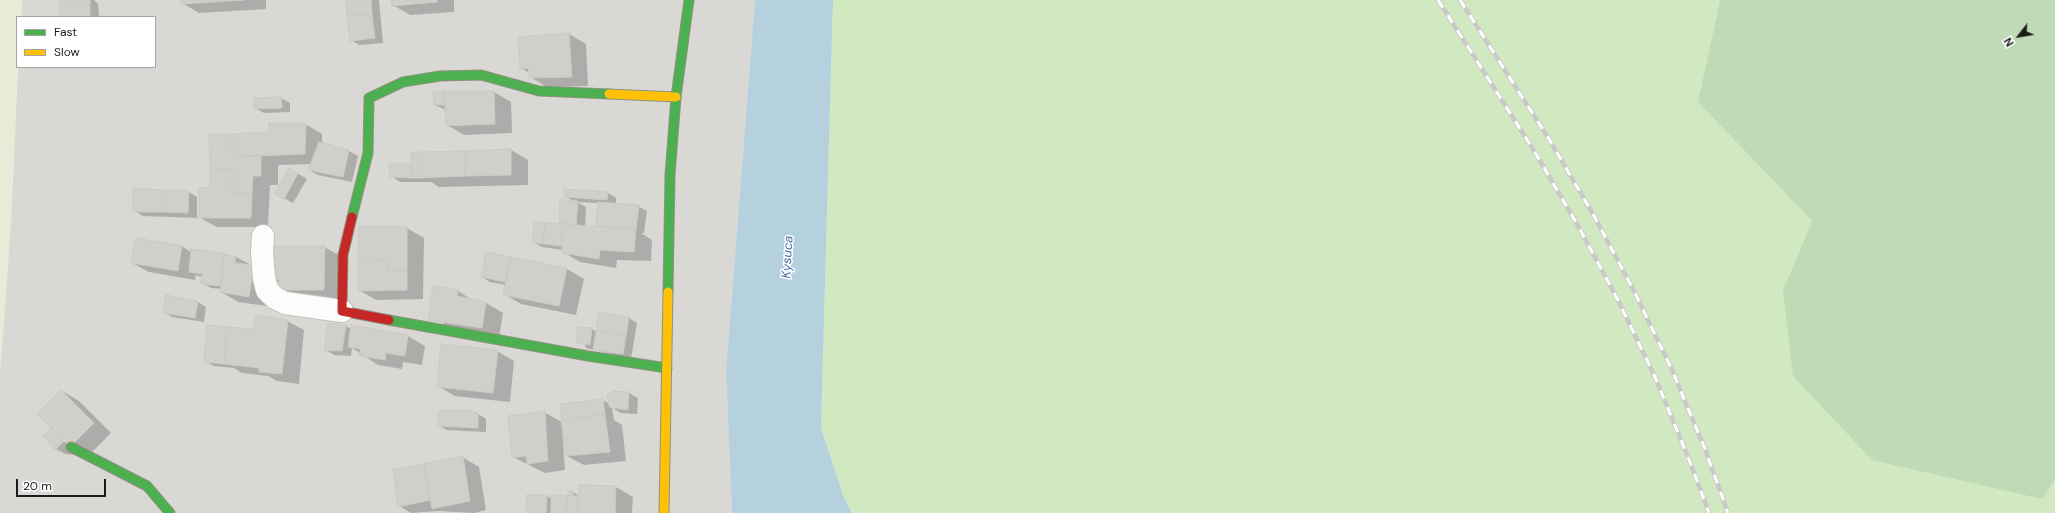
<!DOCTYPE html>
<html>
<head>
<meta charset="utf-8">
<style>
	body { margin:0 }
	#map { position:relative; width:2055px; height:513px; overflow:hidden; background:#eae9e3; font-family:"DM Sans",sans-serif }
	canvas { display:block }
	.legend { position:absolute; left:16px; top:16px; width:140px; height:52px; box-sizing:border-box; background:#fff; border:1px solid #a4a4a4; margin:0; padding:5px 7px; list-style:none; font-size:12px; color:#1b1b1b }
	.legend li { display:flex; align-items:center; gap:8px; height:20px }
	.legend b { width:20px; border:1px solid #a4a4a4 }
	.north { position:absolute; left:1999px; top:16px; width:40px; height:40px; -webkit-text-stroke:3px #fff; paint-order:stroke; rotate:239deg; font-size:11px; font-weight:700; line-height:16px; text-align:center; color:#1b1b1b }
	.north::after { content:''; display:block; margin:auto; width:14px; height:18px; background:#1b1b1b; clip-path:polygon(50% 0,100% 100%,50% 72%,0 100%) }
	.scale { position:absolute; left:16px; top:479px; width:90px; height:18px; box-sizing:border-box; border:2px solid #1b1b1b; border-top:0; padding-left:5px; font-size:12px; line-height:14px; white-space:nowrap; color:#1b1b1b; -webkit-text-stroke:3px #fff; paint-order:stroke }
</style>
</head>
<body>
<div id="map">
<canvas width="2055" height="513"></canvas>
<ul class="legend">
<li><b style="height:5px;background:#4caf50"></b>Fast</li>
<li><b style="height:5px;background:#ffc107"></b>Slow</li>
</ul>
<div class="north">N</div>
<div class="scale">20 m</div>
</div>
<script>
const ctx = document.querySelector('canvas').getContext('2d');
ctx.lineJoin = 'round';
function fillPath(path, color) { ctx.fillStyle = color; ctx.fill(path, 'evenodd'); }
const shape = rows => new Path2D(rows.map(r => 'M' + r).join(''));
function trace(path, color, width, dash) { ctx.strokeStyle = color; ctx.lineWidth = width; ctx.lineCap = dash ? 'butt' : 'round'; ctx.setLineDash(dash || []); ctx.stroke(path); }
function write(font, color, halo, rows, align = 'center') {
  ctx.font = font + ' "DM Sans",sans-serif'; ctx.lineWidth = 3; ctx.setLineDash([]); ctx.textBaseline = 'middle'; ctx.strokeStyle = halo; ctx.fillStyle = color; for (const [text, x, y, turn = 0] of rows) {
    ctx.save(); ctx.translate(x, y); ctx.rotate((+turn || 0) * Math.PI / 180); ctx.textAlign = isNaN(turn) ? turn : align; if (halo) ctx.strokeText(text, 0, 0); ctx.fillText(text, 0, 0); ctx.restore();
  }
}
const residential = shape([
	[22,0,755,0,726,371,732,513,0,513,0,374,11,221,18,67,155,67,155,17,21,17]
]);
const farmland = shape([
	[0,0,22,0,21,17,17,17,17,67,18,67,11,221,0,374]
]);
const grass = shape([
	[833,0,1720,0,1698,102,1812,221,1783,290,2042,499,2055,480,2055,513,852,513,843,495,821,428]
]);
const forest = shape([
	[1720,0,2055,0,2055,480,2042,499,1872,460,1793,376,1783,290,1812,221,1698,102]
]);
const water = shape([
	[755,0,833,0,821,428,843,495,852,513,732,513,726,371]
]);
const shadow = shape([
	[60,0,94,0,98,4,99,17,61,17],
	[182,0,266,0,266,9,199,13,182,3],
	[347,0,379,0,383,43,359,45,351,40],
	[392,0,454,0,454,12,410,15,393,5],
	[569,34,586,44,588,86,547,87,530,77,529,73,521,68,519,38],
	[494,92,511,102,512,133,464,135,447,125,446,110,435,105],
	[281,98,290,103,290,112,264,113,255,108,255,99],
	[305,124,322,134,322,144,349,151,358,156,352,182,318,175,309,170,312,164,278,165,278,185,270,185,268,227,217,227,200,218,212,188,269,133],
	[511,150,528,160,528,185,439,187,431,182,400,182,391,176],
	[290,169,307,179,293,203,276,194],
	[189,192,197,197,197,218,143,216,134,211],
	[608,193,616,198,616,204,638,206,647,211,644,233,641,233,652,240,651,261,617,260,616,268,580,262,563,252,563,250,542,247,533,242,560,224,561,200,573,201,565,196],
	[577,202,599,203,597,225,601,227,585,226,586,207],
	[360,227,407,228,424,238,423,299,376,300,359,290],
	[182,246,192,253,224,254,236,257,253,266,324,247,341,256,341,299,297,299,280,290,280,283,270,277,266,306,238,302,221,292,221,289,211,288,202,283,203,278,196,275,195,280,149,272,132,263],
	[487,253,567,269,584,279,576,315,521,304,504,294,506,285,490,282,482,277],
	[433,286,458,291,474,301,486,303,503,313,499,338,446,329],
	[198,302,206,307,204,322,172,317,164,312],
	[629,318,637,323,631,359,586,348,579,328,592,329,597,332],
	[287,321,304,330,299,384,277,381,268,376,242,373,234,368,214,366,205,361,255,330],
	[346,326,351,329,352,327,408,336,425,346,422,365,403,362,402,369,378,365,352,348,351,356,334,355,325,349],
	[497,351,514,361,510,402,455,396,438,386],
	[62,391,79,401,111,433,88,456,65,454,56,449],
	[613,392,629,393,638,398,637,414,621,413,612,408,614,420,622,425,626,461,584,465,567,456,564,428,562,428,565,470,545,473,513,457,544,412,563,423,603,400,608,403,608,396],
	[478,414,486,419,486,432,447,430,438,425],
	[462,457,479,467,486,510,474,513,438,511,411,513,399,506,394,470],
	[580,486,616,487,633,497,632,513,527,513,528,496,547,496,552,499,552,496,568,497,573,492,579,496]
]);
const building = shape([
	[59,0,90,0,90,17,60,17,59,0],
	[181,0,245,0,181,4,181,0],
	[346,0,371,0,372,14,347,16,346,0],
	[391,0,437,0,437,2,392,6,391,0],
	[372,14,375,38,350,41,347,16,372,14],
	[569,33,572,77,529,78,528,68,520,69,518,37,569,33],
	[444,91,445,105,434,105,433,92,444,91],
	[444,91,494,91,495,124,446,126,444,91],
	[281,97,282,108,254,109,254,98,281,97],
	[269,123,306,123,305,154,232,157,232,134,268,132,269,123],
	[209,134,232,134,232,157,261,155,261,176,253,176,252,194,232,193,232,169,210,169,209,134],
	[319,142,349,150,343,177,308,170,319,142],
	[511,149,511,175,465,176,466,151,511,149],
	[466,151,465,176,421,178,421,152,466,151],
	[411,152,421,152,421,178,411,178,411,152],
	[389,164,411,164,411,178,390,177,389,164],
	[289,168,298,173,284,199,274,194,289,168],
	[210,169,232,169,232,193,252,194,251,218,199,218,199,188,210,187,210,169],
	[133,188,162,190,162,212,133,212,133,188],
	[564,189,608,192,607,200,564,197,564,189],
	[162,190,189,191,188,213,162,212,162,190],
	[560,199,578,201,576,225,559,223,560,199],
	[598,202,639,205,636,229,596,226,598,202],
	[534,222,545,223,543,244,532,243,534,222],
	[545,223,562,224,561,246,543,244,545,223],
	[562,224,636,229,634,252,600,250,599,259,562,253,562,246,561,246,562,224],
	[359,226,407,227,407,271,388,270,389,260,358,259,359,226],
	[136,238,182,246,178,271,131,263,136,238],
	[271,246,325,246,324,290,279,290,279,279,271,279,271,246],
	[191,249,224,253,221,286,201,284,202,274,189,272,191,249],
	[486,252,511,257,505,282,481,277,486,252],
	[224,255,236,256,235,263,254,265,249,297,220,292,224,255],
	[511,257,567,268,559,306,503,295,511,257],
	[358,259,389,260,388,270,407,271,407,290,358,291,358,259],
	[433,285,458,290,457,296,486,302,482,328,428,320,433,285],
	[166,295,198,301,195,318,163,313,166,295],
	[599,312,629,317,626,336,596,331,599,312],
	[256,315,288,320,282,374,259,372,259,368,224,364,227,327,254,329,256,315],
	[328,323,346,325,342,351,324,350,328,323],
	[207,325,227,327,224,364,204,362,207,325],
	[351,325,408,335,405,356,386,353,385,360,360,356,360,349,348,347,351,325],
	[578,327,592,328,590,345,576,343,578,327],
	[596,331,626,336,623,354,593,350,596,331],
	[441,344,498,350,493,393,437,387,441,344],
	[61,390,94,423,70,447,37,414,61,390],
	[613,391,629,392,628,410,611,408,609,406,607,396,613,391],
	[603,399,605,414,561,420,560,404,603,399],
	[467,410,478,413,478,428,437,426,439,411,467,410],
	[545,411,548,461,527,464,526,456,512,458,508,416,545,411],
	[605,414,610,452,566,456,561,420,605,414],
	[51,428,64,441,55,450,43,436,51,428],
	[463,456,470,501,432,509,424,464,463,456],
	[424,464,430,500,398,507,393,469,424,464],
	[579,485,616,486,615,513,578,513,579,485],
	[568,491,573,491,573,496,578,496,578,513,566,513,568,491],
	[527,495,547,495,546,513,526,513,527,495],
	[551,495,567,496,566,513,551,513,551,495]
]);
const street = shape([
	[263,236,262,253,264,278,267,290,275,298,285,303,342,311]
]);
const fast = shape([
	[352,217,368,153,369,98,403,82,440,76,481,75,539,91,609,94],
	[668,292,670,175,676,97,689,0],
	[389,320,588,356,667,368],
	[71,447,147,486,170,513]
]);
const slow = shape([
	[609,94,676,97],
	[664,513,668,292]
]);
const jam = shape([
	[352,217,343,255,342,311,389,320]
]);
const rail = shape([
	[1438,0,1533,149,1577,224,1618,300,1655,377,1688,457,1709,513],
	[1460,0,1549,139,1593,214,1634,291,1672,370,1705,449,1728,513]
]);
const waterNames = [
	["Kysuca",788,257,-87]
];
fillPath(residential, '#d9d8d5');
fillPath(farmland, '#e8ebd5');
fillPath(grass, '#d1e9c0');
fillPath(forest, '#c0dab8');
fillPath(water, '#b6d1de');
fillPath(shadow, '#0003');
fillPath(building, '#d1cfca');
trace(building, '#cdcac5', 1);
trace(street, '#c2c2bf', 24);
trace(fast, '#8f937c', 11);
trace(slow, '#8f937c', 11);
trace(jam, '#8f937c', 11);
trace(street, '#fcfcfb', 22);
trace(fast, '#4caf50', 9);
trace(slow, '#ffc107', 9);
trace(jam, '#c62828', 9);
trace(rail, '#c9c9c8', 4.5);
trace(rail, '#fff', 3, [9]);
write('italic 13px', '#476dab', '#fff', waterNames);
</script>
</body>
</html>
